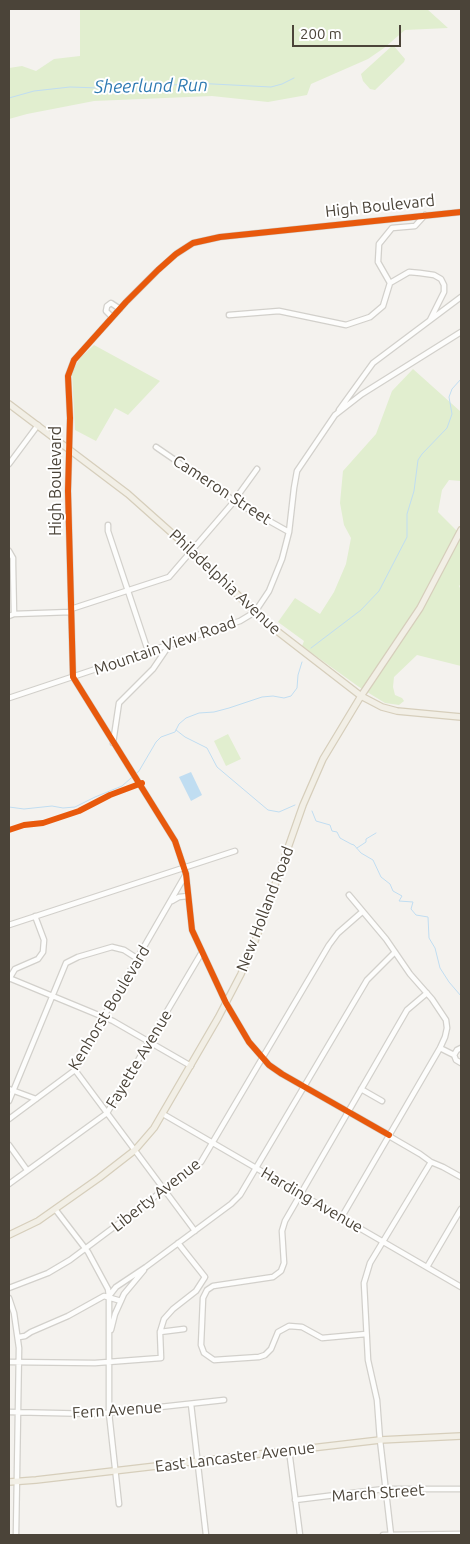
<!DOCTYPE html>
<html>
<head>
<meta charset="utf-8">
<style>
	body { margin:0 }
	#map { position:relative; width:470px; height:1544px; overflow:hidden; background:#f4f2ee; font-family:Ubuntu,sans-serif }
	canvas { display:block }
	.frame { position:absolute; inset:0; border:10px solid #4b4439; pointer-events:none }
	.scale { position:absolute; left:292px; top:25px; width:109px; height:22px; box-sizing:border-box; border:2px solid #4b4439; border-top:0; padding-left:6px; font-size:15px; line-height:18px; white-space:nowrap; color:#4b4439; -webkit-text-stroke:4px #fff; paint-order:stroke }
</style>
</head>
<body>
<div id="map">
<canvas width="470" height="1544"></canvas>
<div class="frame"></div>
<div class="scale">200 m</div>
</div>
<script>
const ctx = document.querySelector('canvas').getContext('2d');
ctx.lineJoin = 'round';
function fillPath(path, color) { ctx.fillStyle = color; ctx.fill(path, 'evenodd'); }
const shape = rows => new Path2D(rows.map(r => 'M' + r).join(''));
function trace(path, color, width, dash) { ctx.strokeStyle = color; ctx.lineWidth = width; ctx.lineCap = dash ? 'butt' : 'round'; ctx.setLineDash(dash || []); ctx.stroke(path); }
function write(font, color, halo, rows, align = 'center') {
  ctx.font = font + ' Ubuntu,sans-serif'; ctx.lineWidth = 4; ctx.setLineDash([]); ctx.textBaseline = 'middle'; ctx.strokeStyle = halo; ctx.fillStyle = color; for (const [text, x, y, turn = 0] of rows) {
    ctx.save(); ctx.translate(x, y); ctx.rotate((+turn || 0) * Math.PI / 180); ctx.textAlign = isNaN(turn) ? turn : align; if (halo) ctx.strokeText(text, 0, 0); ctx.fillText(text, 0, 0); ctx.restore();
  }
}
const green = shape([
	[80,9,427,9,448,28,405,30,384,48,368,59,311,84,307,95,268,102,212,96,94,101,27,114,9,119,9,68,22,66,36,71,54,59,80,56],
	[393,45,405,59,404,62,375,90,370,89,363,81,361,74],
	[94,345,160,381,128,415,115,408,96,441,75,430,72,372,80,358],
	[413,369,461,412,461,481,449,480,442,490,438,512,456,530,461,531,461,584,459,586,461,590,461,666,417,655,394,677,393,687,395,695,402,698,404,701,399,705,385,703,359,687,302,646,304,641,278,622,295,598,320,614,334,592,346,564,351,538,344,525,340,503,343,471,376,434,392,391],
	[228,734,241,759,226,766,214,741]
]);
const water = shape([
	[191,772,202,795,191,801,179,777]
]);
const stream = shape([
	[9,98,34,91,70,87,130,89,194,83,271,87,282,84,294,78],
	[311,648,361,610,379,591,407,537,407,514,414,491,418,460,422,454,447,428,452,414,449,397,452,389,461,379],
	[176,730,185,737,207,748,217,767,268,810,279,812,295,805],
	[9,807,24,809,52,806,63,808,75,807,95,797,122,786,139,771,156,742,161,737,175,732,179,724,186,718,199,713,214,712,229,708,262,697,273,696,284,698,291,696,297,688,298,675,302,662],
	[312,811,316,821,330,825,332,831,337,832,340,838,351,844,354,845,361,853,373,860,381,877,390,884,393,891,402,896,399,901,413,902,411,909,416,915,428,917,429,938,435,948,440,968,449,982,461,996],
	[357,848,366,842,366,839,376,833]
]);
const minor = shape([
	[390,283,378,262,379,244,392,228,415,226,425,215],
	[229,315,279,311,346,325,370,317,383,306,390,283,409,272,420,273,434,275,441,279,444,285,444,292,430,320],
	[112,317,106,311,107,306,111,303,120,309],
	[339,410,373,363,461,297],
	[156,447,239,504,289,532],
	[9,464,38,425],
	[108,525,108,531,148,651],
	[9,551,13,558,13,565,14,614],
	[71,609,169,577,231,505,257,469],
	[9,616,14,614,71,612],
	[9,698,240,621,255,612,269,591,282,559,289,532,294,488,297,471,335,415,362,394,461,332],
	[113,743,119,703,153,669,170,644],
	[172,901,179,897,188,896],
	[9,925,235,851],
	[9,978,113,1021,191,1066],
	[9,979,15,969,38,959,43,952,44,940,35,916],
	[440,1048,454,1055,456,1060,461,1063],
	[454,1055,457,1050,461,1048],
	[75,1070,195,1231],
	[9,1089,36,1099],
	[361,1089,382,1101],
	[9,1101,66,963,78,957,112,947,124,950,138,959],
	[163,1114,461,1287],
	[9,1119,75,1070,78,1061,186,874],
	[389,1135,282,1074,269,1065,249,1042,226,1003,192,930,186,874,175,841,73,677,68,491,70,418,68,376,74,360,126,302,158,270,176,254,193,243,220,237,461,212],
	[389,1136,420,1154,431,1162,443,1167,461,1177],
	[9,1145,27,1170],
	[9,1184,107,1113,202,952],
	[55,1209,88,1252,108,1289,109,1296,109,1413,119,1504],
	[340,1220,440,1048,445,1037,447,1028,446,1020,432,999,410,974,386,939,349,895],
	[427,1267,461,1209],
	[9,1288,48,1273,70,1260,201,1162,329,945,338,933,362,912],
	[109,1296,116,1287,146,1267,231,1204,240,1195,367,980,395,952],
	[9,1298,14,1313,19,1348,16,1535],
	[111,1330,115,1314,124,1294,144,1270],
	[160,1332,184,1329],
	[366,1334,322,1338,302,1327,289,1326,278,1332,271,1349,265,1355,259,1357,214,1360,204,1353,201,1345,203,1298,207,1290,213,1286,273,1277,281,1271,284,1263,282,1231,285,1221,407,1010,427,993],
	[19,1337,25,1336,31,1332,68,1316,104,1296,121,1301],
	[9,1362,95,1363,161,1358,160,1332,164,1319,173,1309,196,1291,205,1277,178,1243],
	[191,1404,206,1535],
	[9,1412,96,1414,224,1400],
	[289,1450,300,1535],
	[295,1500,384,1489,461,1489],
	[383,1535,461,1534],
	[391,1535,380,1440,377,1400,368,1360,364,1283,370,1263,431,1162]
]);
const major = shape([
	[9,404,128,494,192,551,268,624,361,696,382,707,397,711,461,717],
	[9,1235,38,1221,99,1178,135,1150,154,1128,218,1018,241,974,257,936,303,805,323,759,361,696,420,608,461,530],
	[9,1482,36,1480,380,1440,461,1436]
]);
const cycleway = shape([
	[9,830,24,825,43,823,79,811,110,795,142,783],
	[389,1135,282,1074,269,1065,249,1042,226,1003,192,930,186,874,175,841,73,677,68,491,70,418,68,376,74,360,126,302,158,270,176,254,193,243,220,237,461,212]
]);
const streetNames = [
	["High Boulevard",380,206,-6],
	["High Boulevard",56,481,-90],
	["Cameron Street",222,490,33],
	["Philadelphia Avenue",225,582,43],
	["Mountain View Road",165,646,-19],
	["New Holland Road",265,909,-69],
	["Kenhorst Boulevard",109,1008,-59],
	["Fayette Avenue",139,1059,-59],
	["Liberty Avenue",156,1195,-38],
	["Harding Avenue",312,1200,30],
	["Fern Avenue",117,1410,-4],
	["East Lancaster Avenue",235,1457,-7],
	["March Street",378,1493,-4]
];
const waterNames = [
	["Sheerlund Run",151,86,-1]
];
fillPath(green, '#e1eecf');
fillPath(water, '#c0ddf1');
trace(stream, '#c0ddf1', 1);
trace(minor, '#d2d0cb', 7);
trace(major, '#d6cebb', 8);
trace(minor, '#fdfdfc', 4.5);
trace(major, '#f2efe6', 5.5);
trace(cycleway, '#e8590c', 6);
write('16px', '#4b4439', '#fff', streetNames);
write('italic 18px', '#2e7ab2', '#fff', waterNames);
</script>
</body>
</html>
